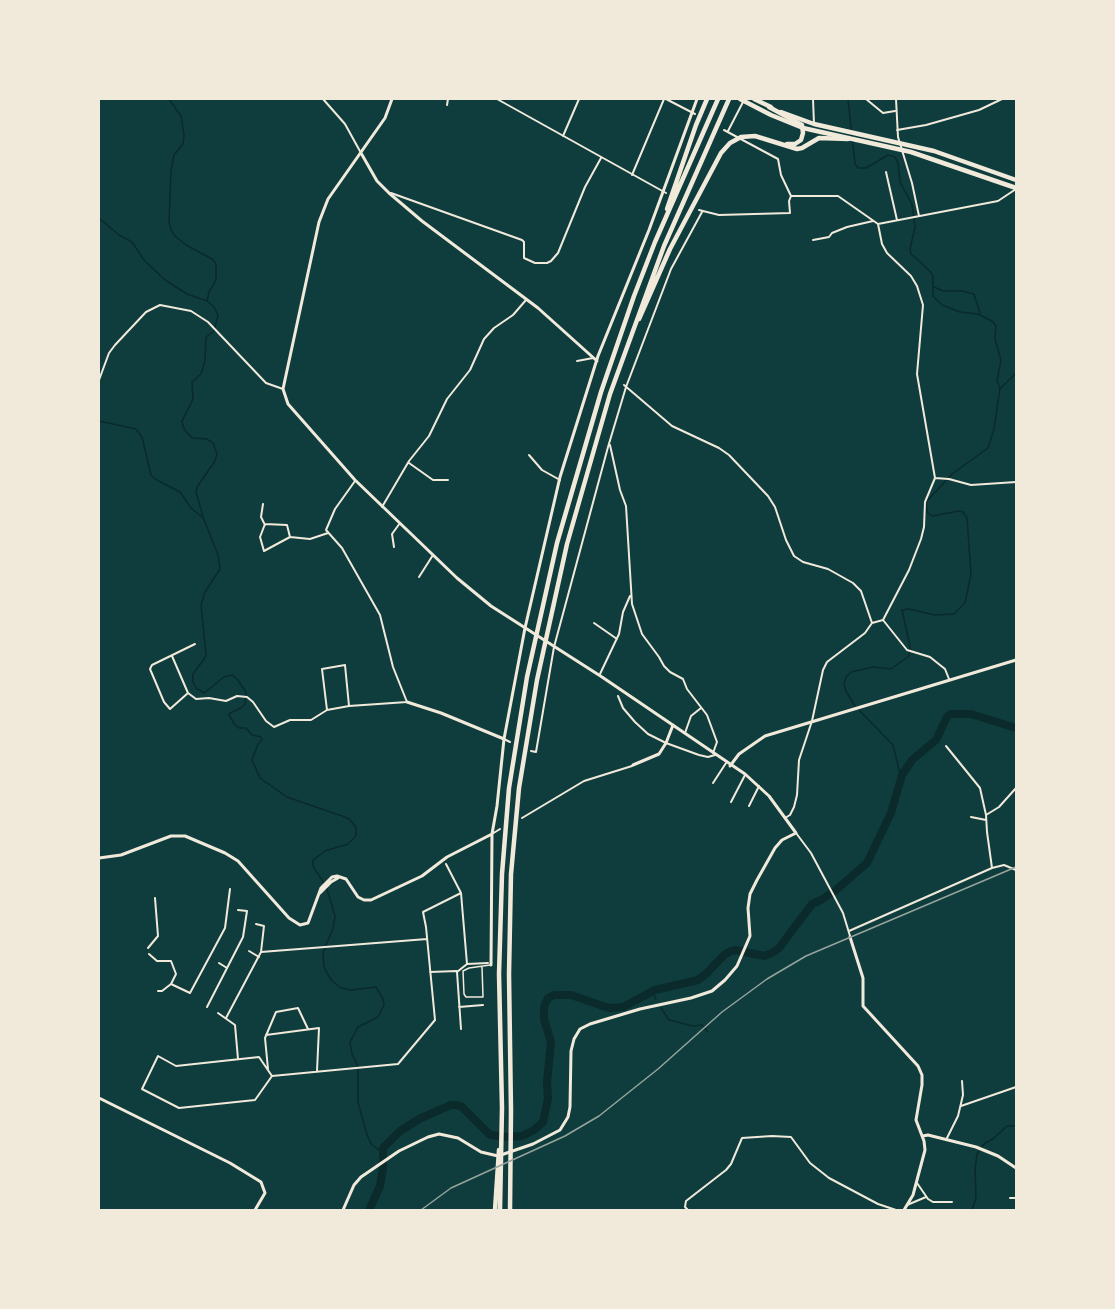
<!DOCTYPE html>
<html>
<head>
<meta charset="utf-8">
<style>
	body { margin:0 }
	#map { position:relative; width:1115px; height:1309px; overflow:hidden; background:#0f3d3e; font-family:Lato,sans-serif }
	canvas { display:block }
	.frame { position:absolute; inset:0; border:100px solid #f1e9da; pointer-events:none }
</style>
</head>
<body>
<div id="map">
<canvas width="1115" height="1309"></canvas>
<div class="frame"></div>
</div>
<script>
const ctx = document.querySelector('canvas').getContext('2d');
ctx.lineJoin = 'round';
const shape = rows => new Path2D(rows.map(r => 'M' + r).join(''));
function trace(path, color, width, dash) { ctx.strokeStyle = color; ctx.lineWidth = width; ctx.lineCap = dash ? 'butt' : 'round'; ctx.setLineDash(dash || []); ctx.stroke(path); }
const stream = shape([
	[169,99,181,116,184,135,183,144,174,155,171,171,169,222,171,230,175,236,186,245,212,259,216,264,216,280,209,292,207,301],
	[848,99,855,164,858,168,866,168,888,155,895,157,898,163,900,182,912,204,915,227,910,249,911,254,930,271,933,277,933,296,942,305,960,312,978,314,992,321,996,326,995,339,1001,360,997,381,1000,388,994,429,988,448,952,474,926,502,927,512,932,516,959,511,963,512,967,518,971,574,965,603,954,614,935,615,909,609,902,610,910,646,909,656,891,669,873,667,860,670,851,672,846,677,844,684,846,691,855,706],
	[99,218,119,235,132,242,144,260,165,280,187,294,207,301,214,307,218,315,214,331,206,337,205,361,201,374,192,382,193,399,182,421,184,429,192,438,207,439,213,443,217,454,215,461,197,487,196,492,203,517,218,555,220,569,205,592,201,605,206,655,204,659,193,674,193,682,196,688,204,693,224,677,232,675,237,679,246,692,245,704,241,708,230,713,229,715,235,725,239,728,246,728,252,735,261,737,262,740,258,744,252,760,260,778,287,797,342,816,349,819,356,827,356,836,348,844,325,851,313,860,313,866,325,885],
	[934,287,943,291,962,291,974,294,980,313],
	[1001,388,1016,373],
	[99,421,136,429,142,437,151,475,155,479,180,492,191,508,202,517],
	[859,710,893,745,901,778],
	[327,889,335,916,333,929,323,952,324,967,327,973,332,981,341,988,351,990,376,987,383,999,384,1005,378,1017,358,1027,350,1042,352,1054,358,1067,358,1102,367,1135,372,1145,382,1152],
	[652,991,656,999],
	[661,1008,669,1020,693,1026,702,1025,708,1032],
	[972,1210,976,1198,975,1170,977,1154,984,1144,994,1138,1007,1126,1016,1126]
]);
const river = shape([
	[369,1210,380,1186,383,1168,383,1148,400,1131,421,1118,451,1105,456,1105,461,1106,490,1135,508,1137,522,1136,534,1130,543,1122,548,1099,547,1082,551,1042,544,1019,544,1007,548,998,554,995,571,995,609,1008,623,1007,655,990,698,980,707,973,724,955,731,951,736,950,764,956,772,953,779,948,812,904,821,900,836,890,867,863,891,813,902,775,912,760,936,740,947,717,950,714,971,714,1016,728]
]);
const service = shape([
	[482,967,483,997,466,997,464,994,463,971,469,968,490,965]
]);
const pedestrian = shape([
	[446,864,461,893,467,964,457,972,461,1029],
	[148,948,158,936,155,898],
	[249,951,259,957],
	[261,952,427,939],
	[149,954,157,961,171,961,176,974,171,984,162,991,158,991],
	[219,963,227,968],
	[467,964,488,963],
	[430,972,457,971],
	[171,984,190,993,225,928,230,889],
	[207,1007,243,937,247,911,238,910],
	[459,1007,483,1005],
	[218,1013,235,1025,238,1059],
	[226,1018,261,952,264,926,256,924],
	[266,1035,319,1028,317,1071],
	[268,1069,265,1038,276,1012,298,1008,308,1029],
	[272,1076,259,1057,176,1066,158,1056,142,1089,179,1108,255,1100,272,1076,398,1064,435,1020,426,927,423,912,461,893]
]);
const minor = shape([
	[323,99,345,124,361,153],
	[497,99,666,193],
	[666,99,695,114],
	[813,99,814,124],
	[866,99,883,113,895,111],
	[896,99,898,137,912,183,919,216],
	[447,105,448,99],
	[897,130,926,125,979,110,1002,99],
	[728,131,743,102],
	[563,136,579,99],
	[886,172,897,220],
	[632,175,664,99],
	[391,193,522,240,524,242,524,258,535,263,547,263,551,261,558,253,585,187,601,158],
	[791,196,838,196,878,224,998,201,1016,189],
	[699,210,719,215,790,213,789,201,791,196,781,175,778,159,724,130],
	[813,240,829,237,832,233,847,227,873,221],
	[577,361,593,358],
	[99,380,109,353,115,345,146,312,160,305,191,311,208,322,266,383,283,389],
	[624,385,672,426,719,448,729,455,768,496,775,507,786,540,794,556,803,562,828,569,853,583,861,591,872,623],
	[610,445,620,490,626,506,632,604,642,634,659,657,664,666,670,672,683,679,687,689,707,715,717,742,713,753],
	[529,455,542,470,560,480],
	[409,463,433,480,448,480],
	[935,478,949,479,971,485,1016,482],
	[263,504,261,517,265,525],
	[382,507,409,461,429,436,447,399,470,370,484,339,494,328,513,315,526,300],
	[290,537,264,551,260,537,265,524,287,525,290,537,310,539,328,533],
	[394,547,392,534,400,523],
	[419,577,433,555],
	[883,620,907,650,930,657,945,669,949,679],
	[594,623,617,639],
	[172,656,188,693,196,699,209,698,226,701,237,696,247,697,253,702,266,721,274,727,290,720,311,720,327,710,349,706,407,702,393,667,380,615,342,548,326,530,335,509,355,481],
	[600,674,619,634,623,612,630,596],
	[188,693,170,709,164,702,150,669,152,665,195,644],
	[618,696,623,708,635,722,648,734,666,743,699,755,708,757,715,755],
	[327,710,322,669,345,665,349,706],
	[685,733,691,716,701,708],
	[504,739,510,742],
	[946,746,980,788,986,815],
	[531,751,536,752,554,647,608,447,626,387,671,269,702,212],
	[713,783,726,763],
	[731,802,745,775],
	[749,806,759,786],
	[971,817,986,820],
	[522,818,584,781,632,766],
	[785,818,790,815,794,807,797,795,799,760,812,721,823,670,827,662,865,633,872,623,883,620,909,570,921,539,924,527,925,502,935,478,917,374,923,305,917,286,911,276,887,253,882,244,878,224],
	[796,833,811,853,843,913,850,936],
	[492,834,500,829],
	[992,868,987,832,986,815,999,807,1016,788],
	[849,931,992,868,1004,865,1016,870],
	[961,1106,1016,1087],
	[946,1140,958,1116,963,1095,962,1081],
	[917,1183,928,1199,933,1202,952,1202],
	[1010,1198,1016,1198],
	[907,1205,926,1197],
	[688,1210,685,1207,686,1201,726,1170,731,1164,742,1138,772,1136,791,1137,810,1163,829,1178,878,1204,896,1210]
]);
const tertiary = shape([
	[361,153,377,181,389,193,422,221,538,308,597,361],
	[407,702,441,713,504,739],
	[633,765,659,754,666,743,673,725],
	[730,766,739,754,765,736,1016,660],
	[99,858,121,855,171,836,185,836,225,853,238,861,289,918,300,925,308,923,321,888,332,877,337,876,346,879,358,897,364,900,371,900,422,876,447,857,492,834],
	[320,893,331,882,338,878],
	[850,937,863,978,863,1006,918,1066,922,1075,922,1085,916,1120,924,1141,925,1150,913,1195,904,1210],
	[491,965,492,834,497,806,504,739,525,628,560,477,598,356,649,230,697,99],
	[99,1098,230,1163,261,1182,265,1193,255,1210],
	[923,1136,928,1135,976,1147,998,1156,1016,1168],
	[343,1210,354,1185,361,1177,399,1151,428,1137,439,1134,458,1138,481,1152,498,1156,533,1144,560,1130,568,1117,570,1107,571,1051,574,1039,580,1029,590,1024,640,1009,691,998,712,991,725,980,737,966,750,936,748,908,750,894,757,880,775,848,782,840,796,833,769,796,745,774,602,677,491,606,457,578,355,480,288,404,283,389,319,222,328,199,385,118,392,99]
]);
const trunk = shape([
	[740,99,771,115,803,128,911,152,1016,188],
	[754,99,771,107],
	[781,112,814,124,934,151,1016,180]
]);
const motorway = shape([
	[769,107,802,125,803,133,801,140,795,144,787,144],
	[667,209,696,125,707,99],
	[639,319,670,249,721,153,730,143,741,137,755,136,797,149,802,148,819,138,848,139],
	[495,1210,499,1150],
	[500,1210,502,1108,499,974,502,874,509,788,527,677,557,543,601,392,634,296,655,242,718,99],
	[510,1210,511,1111,509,974,511,874,519,788,537,680,567,544,610,394,664,246,729,99]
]);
const rail = shape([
	[421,1210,451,1188,565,1136,599,1116,658,1069,722,1012,767,979,806,956,1016,867]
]);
trace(stream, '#0a2a2b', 1.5);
trace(river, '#0a2a2b', 8);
trace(service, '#f1e9da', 1.5);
trace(pedestrian, '#f1e9da', 2);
trace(minor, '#f1e9da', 2);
trace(tertiary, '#f1e9da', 3);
trace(trunk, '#f1e9da', 4.5);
trace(motorway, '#f1e9da', 4.5);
trace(rail, '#97a49c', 1.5);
</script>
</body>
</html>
